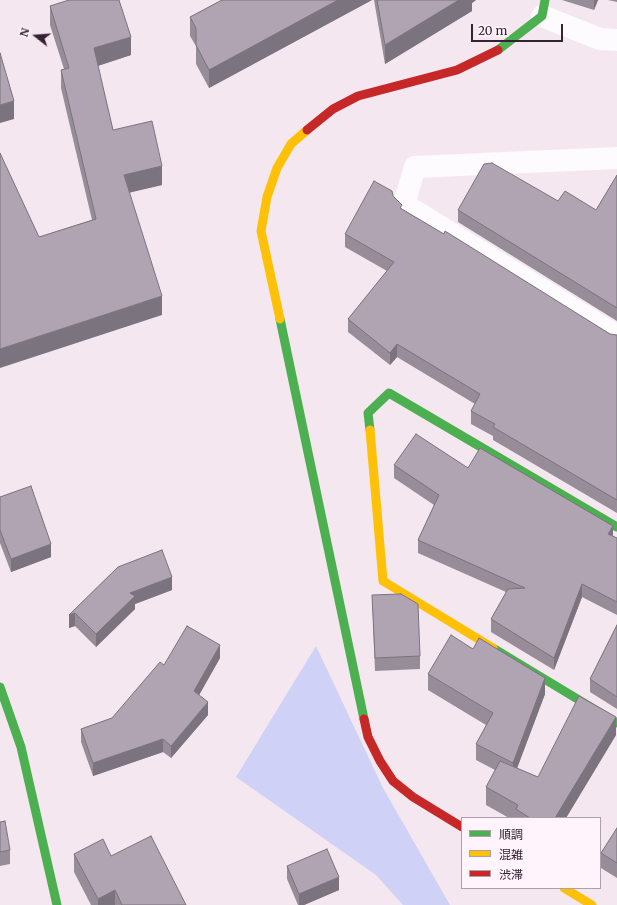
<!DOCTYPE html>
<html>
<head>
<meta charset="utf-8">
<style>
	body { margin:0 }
	#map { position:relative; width:617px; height:905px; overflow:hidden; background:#f4e7f0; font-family:Merriweather,"Noto Sans JP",serif }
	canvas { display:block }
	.legend { position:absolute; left:461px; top:817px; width:140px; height:72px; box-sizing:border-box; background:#fff3fc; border:1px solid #af9fac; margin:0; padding:5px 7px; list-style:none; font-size:12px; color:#372233 }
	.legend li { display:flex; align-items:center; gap:8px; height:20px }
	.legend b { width:20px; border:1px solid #af9fac }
	.north { position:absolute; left:16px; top:16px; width:40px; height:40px; -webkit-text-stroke:3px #fff3fc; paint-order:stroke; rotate:287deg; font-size:11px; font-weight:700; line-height:16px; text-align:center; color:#372233 }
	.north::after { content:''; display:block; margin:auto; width:14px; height:18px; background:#372233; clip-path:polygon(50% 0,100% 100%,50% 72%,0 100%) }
	.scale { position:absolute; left:471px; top:24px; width:92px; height:18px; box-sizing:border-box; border:2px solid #372233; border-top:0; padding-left:5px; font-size:12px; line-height:14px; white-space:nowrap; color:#372233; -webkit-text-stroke:3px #fff3fc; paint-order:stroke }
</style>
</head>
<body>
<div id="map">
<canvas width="617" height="905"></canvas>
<ul class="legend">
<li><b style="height:5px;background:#4caf50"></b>順調</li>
<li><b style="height:5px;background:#ffc107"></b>混雑</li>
<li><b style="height:5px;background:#c62828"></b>渋滞</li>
</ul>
<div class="north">N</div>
<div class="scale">20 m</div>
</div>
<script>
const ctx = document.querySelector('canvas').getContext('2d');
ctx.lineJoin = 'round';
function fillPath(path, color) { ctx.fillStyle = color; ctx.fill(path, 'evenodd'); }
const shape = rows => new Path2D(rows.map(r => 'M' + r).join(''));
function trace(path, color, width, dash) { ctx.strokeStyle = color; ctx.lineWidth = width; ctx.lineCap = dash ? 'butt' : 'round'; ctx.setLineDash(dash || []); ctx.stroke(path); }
const green = shape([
	[316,646,383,788,450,905,403,905,376,875,236,777]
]);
const street = shape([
	[542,16,600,39,617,40],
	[617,158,415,167,404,204,617,336]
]);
const fast = shape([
	[498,50,542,16,545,0],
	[280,319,364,719],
	[370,430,368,413,389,393,617,527],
	[493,648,617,723],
	[0,687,21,747,57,905]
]);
const slow = shape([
	[280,319,261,231,267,197,277,168,291,144,307,130],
	[370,430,383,581,493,648],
	[564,888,592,905]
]);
const jam = shape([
	[307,130,333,109,358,96,457,70,498,50],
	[364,719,368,737,380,761,393,781,413,797,462,827]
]);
const wall = shape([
	[222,0,372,0,209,88,196,64,196,46,190,36,190,17],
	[374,0,476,0,472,3,472,11,385,64],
	[562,0,598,0,594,10],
	[608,0,617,0,617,2],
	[50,6,131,55,98,66,113,130,162,185,129,192,162,315,39,237,92,220,61,88,61,70,64,69,50,25],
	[617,175,617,321,458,222,458,210,558,201,596,210],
	[393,196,402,209,610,334,617,335,617,513,493,440,493,436,471,424,471,411,475,404,397,357,390,365,348,332,348,319,387,271,345,247,345,234],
	[394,465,468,468,617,538,617,615,582,597,554,670,491,632,491,619,506,592,418,553,418,540,434,505,394,478],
	[0,497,51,557,11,572,0,543],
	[118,567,172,590,135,604,135,609,96,647,75,626,69,628,69,615],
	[372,595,420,656,420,669,375,671],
	[617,625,617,709,590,692,590,679],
	[220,658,199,695,208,715,171,758,163,752,93,776,81,742,81,729,112,718,164,665],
	[428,674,545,694,517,768,538,777,616,735,566,818,509,818,486,805,486,787,495,770,476,760,476,744,486,725,428,690],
	[0,822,10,850,10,864,0,866],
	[617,828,617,878,601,868,601,853],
	[74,854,111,856,186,905,91,905,74,872],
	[287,866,339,890,304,905,298,905,287,879]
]);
const shadedWall = shape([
	[338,0,372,0,209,88,209,70],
	[459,0,476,0,472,3,472,11,385,64,385,45],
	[594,0,598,0,594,10],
	[131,37,131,55,94,67,94,48],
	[14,101,14,119,0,123,0,105],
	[162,166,162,185,124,194,124,175],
	[162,296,162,315,0,368,0,349],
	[397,344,397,357,390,365,390,353],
	[613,526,613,539,608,534],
	[51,544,51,557,11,572,11,559],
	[172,577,172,590,135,604,135,609,96,647,96,634,130,593],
	[582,584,582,597,554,670,554,658],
	[75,613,75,626,69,628,69,615],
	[220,645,220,658,194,704,194,691],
	[545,678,545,694,513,779,513,763],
	[208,702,208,715,171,758,171,746],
	[616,717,616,735,566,818,555,818],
	[163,739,163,752,93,776,93,763],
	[339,877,339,890,304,905,299,905,299,894],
	[115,890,115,905,98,905,98,899]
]);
const building = shape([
	[69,0,119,0,131,37,94,48,113,130,152,121,162,166,124,175,162,296,0,349,0,153,39,237,96,219,61,70,69,68,50,6,69,0],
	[222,0,338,0,209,70,196,45,196,28,190,17,222,0],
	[377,0,459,0,385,45,377,0],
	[0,53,14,101,0,105,0,53],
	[492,163,558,201,565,191,596,210,617,175,617,308,458,210,484,164,492,163],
	[374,181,392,191,393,196,402,205,400,208,444,234,445,231,610,334,617,335,617,500,493,427,495,424,471,411,480,394,397,344,390,353,348,319,394,262,345,234,374,181],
	[416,434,468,468,480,448,613,526,608,534,617,538,617,602,582,584,554,658,491,619,508,589,525,588,418,540,439,495,394,465,416,434],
	[31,486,51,544,11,559,0,530,0,497,31,486],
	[162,550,172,577,130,593,135,596,96,634,75,613,69,615,118,567,162,550],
	[401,594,418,604,420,656,375,658,372,595,401,594],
	[617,625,617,697,590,679,617,625],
	[187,626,220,645,194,691,208,702,171,746,163,739,93,763,81,729,112,718,160,662,164,665,187,626],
	[451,635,473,649,479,638,545,678,513,763,476,744,493,713,428,674,451,635],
	[579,696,616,717,555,818,530,818,516,809,518,805,486,787,500,761,538,777,579,696],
	[5,821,10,850,0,852,0,822,5,821],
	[617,828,617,863,601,853,617,828],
	[151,836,186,905,122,905,115,890,98,899,74,854,103,839,111,856,151,836],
	[327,849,339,877,299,894,287,866,327,849]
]);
fillPath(green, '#cfd1f6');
trace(street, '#fdfbfd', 22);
trace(fast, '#4caf50', 9);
trace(slow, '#ffc107', 9);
trace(jam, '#c62828', 9);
fillPath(wall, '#978d99');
fillPath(shadedWall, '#7b737d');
fillPath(building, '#b0a4b2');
trace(building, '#7b737d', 1);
</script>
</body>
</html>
